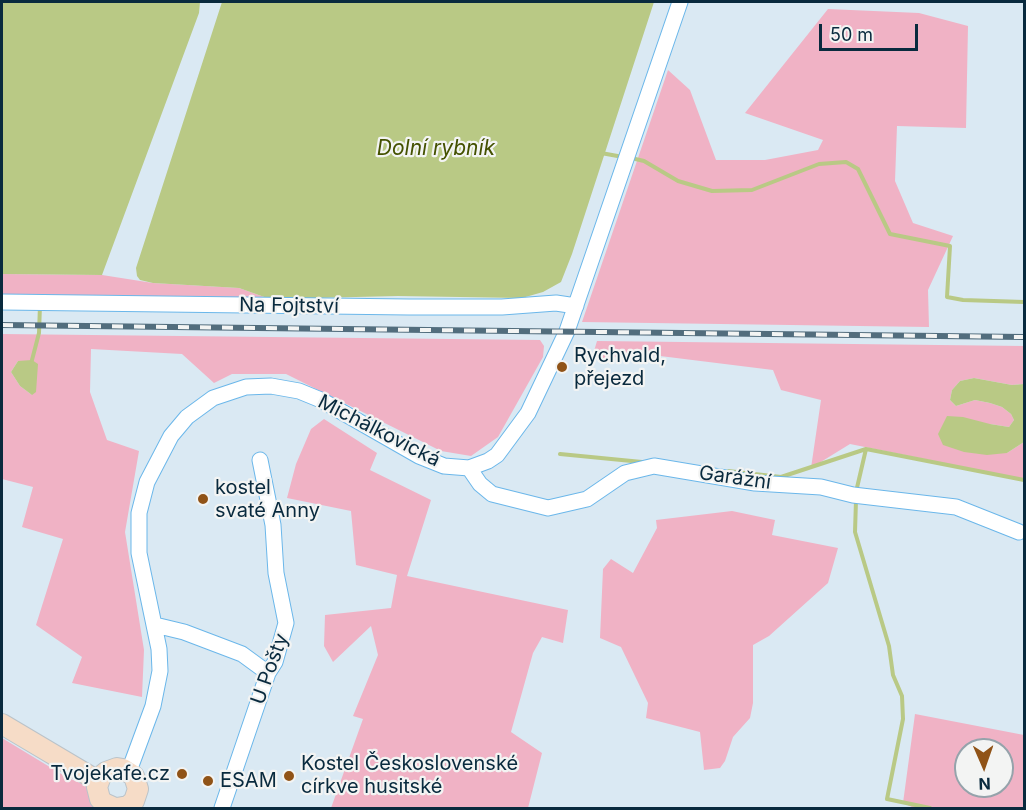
<!DOCTYPE html>
<html>
<head>
<meta charset="utf-8">
<style>
	body { margin:0 }
	#map { position:relative; width:1026px; height:810px; overflow:hidden; background:#dae9f3; font-family:Inter,sans-serif }
	canvas { display:block }
	.frame { position:absolute; inset:0; border:3px solid #092a3e; pointer-events:none }
	.north { position:absolute; left:954px; top:738px; width:60px; height:60px; box-sizing:border-box; background:#f3f4f3; border:2px solid #95a3ab; border-radius:50%; rotate:178deg; font-size:16px; font-weight:700; line-height:24px; text-align:center; color:#092a3e }
	.north::after { content:''; display:block; margin:auto; width:21px; height:27px; background:#905317; clip-path:polygon(50% 0,100% 100%,50% 72%,0 100%) }
	.scale { position:absolute; left:819px; top:24px; width:99px; height:27px; box-sizing:border-box; border:3px solid #092a3e; border-top:0; padding-left:8px; font-size:18px; line-height:21px; white-space:nowrap; color:#092a3e; -webkit-text-stroke:4px #f3f4f3; paint-order:stroke }
</style>
</head>
<body>
<div id="map">
<canvas width="1026" height="810"></canvas>
<div class="frame"></div>
<div class="north">N</div>
<div class="scale">50 m</div>
</div>
<script>
const ctx = document.querySelector('canvas').getContext('2d');
ctx.lineJoin = 'round';
function fillPath(path, color) { ctx.fillStyle = color; ctx.fill(path, 'evenodd'); }
const shape = rows => new Path2D(rows.map(r => 'M' + r).join(''));
function trace(path, color, width, dash) { ctx.strokeStyle = color; ctx.lineWidth = width; ctx.lineCap = dash ? 'butt' : 'round'; ctx.setLineDash(dash || []); ctx.stroke(path); }
function write(font, color, halo, rows, align = 'center') {
  ctx.font = font + ' Inter,sans-serif'; ctx.lineWidth = 4.5; ctx.setLineDash([]); ctx.textBaseline = 'middle'; ctx.strokeStyle = halo; ctx.fillStyle = color; for (const [text, x, y, turn = 0] of rows) {
    ctx.save(); ctx.translate(x, y); ctx.rotate((+turn || 0) * Math.PI / 180); ctx.textAlign = isNaN(turn) ? turn : align; if (halo) ctx.strokeText(text, 0, 0); ctx.fillText(text, 0, 0); ctx.restore();
  }
}
const green = shape([
	[828,9,919,13,968,26,966,128,897,126,895,181,913,223,953,236,928,290,929,327,582,322,668,70,690,90,716,160,765,160,818,150,823,140,745,113],
	[2,274,102,275,153,283,239,288,270,299,2,296],
	[2,334,540,340,544,346,543,357,498,437,471,456,441,451,286,374,232,374,214,383,182,354,91,349,90,392,107,440,139,451,125,532,144,650,142,697,72,683,82,657,36,625,63,539,22,527,33,487,2,479],
	[18,361,32,395,20,386,11,372],
	[597,341,1024,346,1024,384,1012,385,974,378,960,381,952,390,950,400,956,406,975,400,990,403,1002,407,1011,414,1014,420,1009,427,990,424,1007,453,1024,442,1024,479,850,444,811,468,821,400,781,390,773,370,636,353,611,358,592,358],
	[324,419,377,453,370,470,431,500,407,576,568,610,563,643,542,637,533,653,511,732,542,753,528,808,331,808,363,719,353,716,378,655,371,626,333,662,324,646,325,615,391,608,397,575,356,565,351,511,287,498,296,464,311,429],
	[732,511,775,520,772,535,838,548,828,583,769,636,753,645,753,703,750,718,733,737,725,761,720,768,704,770,700,732,646,718,648,703,621,647,600,638,603,569,611,559,633,573,657,528,656,520],
	[915,714,1024,735,1024,808,914,808,903,803],
	[966,750,1002,750,1002,786,966,786],
	[2,738,68,778,89,786,100,808,2,808]
]);
const water = shape([
	[2,2,200,2,199,13,102,275,2,274],
	[222,2,654,2,572,254,561,282,543,292,522,298,398,296,270,299,239,288,153,283,140,280,137,276,136,268],
	[32,360,38,364,36,392,32,395,20,386,11,372,18,361],
	[974,378,1012,385,1024,384,1024,442,1007,453,987,455,964,452,943,445,938,434,947,416,963,417,990,424,1009,427,1014,420,1011,414,1002,407,990,403,975,400,956,406,950,400,952,390,960,381]
]);
const stream = shape([
	[601,153,623,157],
	[631,158,644,161,678,181,712,191,752,190,819,164,846,162,858,169,890,234,950,246,947,297,963,300,1024,302],
	[32,360,39,333,40,305],
	[560,454,642,462],
	[728,471,781,477,866,449,1024,480],
	[856,492,866,449],
	[856,500,855,532,889,646,893,675,902,696,903,719,887,799,930,808]
]);
const minor = shape([
	[2,302,409,307,502,307,556,303,576,306],
	[469,468,480,484,492,494,548,508,587,499,625,473,654,466,755,483,821,487,853,495,956,507,1019,532],
	[155,625,184,632,242,654,268,673],
	[129,771,153,706,160,671,159,649,139,553,139,513,147,482,171,436,187,417,213,398,246,387,271,386,299,391,321,400,419,456,444,466,469,468,488,461,497,455,528,413,567,331,680,2],
	[222,808,268,673,275,662,286,623,276,573,273,525,260,460]
]);
const major = shape([
	[2,724,98,781],
	[115,808,104,803,100,799,97,787,101,776,106,772,117,768,123,769,134,776,138,789,134,801,128,806,117,808]
]);
const rail = shape([
	[2,325,1024,337]
]);
const markers = [
	[562,367,6,"#905317"],
	[203,499,6,"#905317"],
	[182,774,6,"#905317"],
	[289,776,6,"#905317"],
	[208,781,6,"#905317"]
];
const streetNames = [
	["Na Fojtství",289,306,1],
	["Michálkovická",379,431,27],
	["Garážní",735,478,8],
	["U Pošty",270,669,-70]
];
const poiNames = [
	["Rychvald,",574,356],
	["přejezd",574,379],
	["kostel",215,488],
	["svaté Anny",215,511],
	["Kostel Československé",301,764],
	["církve husitské",301,787],
	["Tvojekafe.cz",170,774,"right"],
	["ESAM",220,781]
];
const waterNames = [
	["Dolní rybník",436,149]
];
fillPath(green, '#f0b2c5');
fillPath(water, '#b9c985');
trace(stream, '#b9c985', 4);
trace(minor, '#6bb7ea', 17);
trace(major, '#bac3c9', 22);
trace(minor, '#fff', 15);
trace(major, '#f6dcc7', 20);
trace(rail, '#526d7d', 6);
trace(rail, '#f3f4f3', 4, [11]);
for (const [x, y, r, color] of markers) { const dot = new Path2D(); dot.arc(x, y, r, 0, 2 * Math.PI); ctx.fillStyle = color; ctx.fill(dot); trace(dot, '#f3f4f3', 2); }
write('20px', '#092a3e', '#f3f4f3', streetNames);
write('20px', '#092a3e', '#f3f4f3', poiNames, 'left');
write('italic 21px', '#445100', '#f3f4f3', waterNames);
</script>
</body>
</html>
